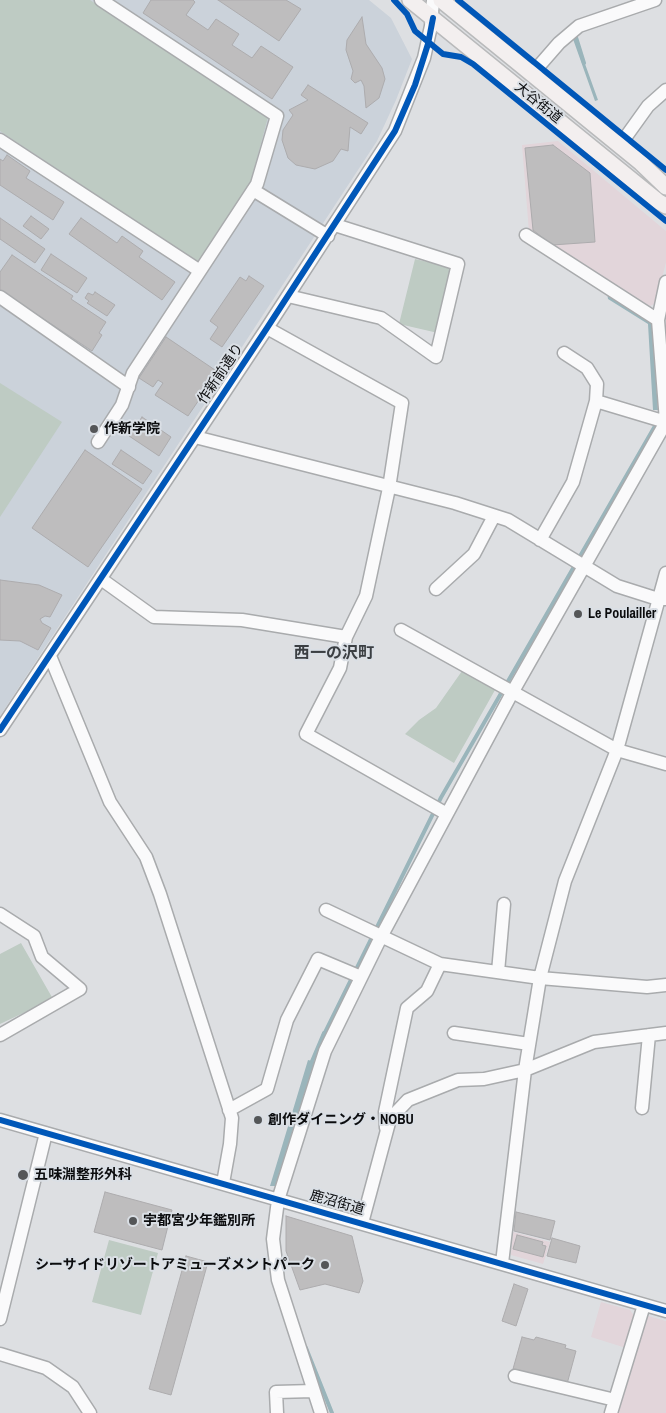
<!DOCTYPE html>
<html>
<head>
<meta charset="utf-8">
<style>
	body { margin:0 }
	canvas { display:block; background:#dddfe2 }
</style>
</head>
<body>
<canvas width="666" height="1413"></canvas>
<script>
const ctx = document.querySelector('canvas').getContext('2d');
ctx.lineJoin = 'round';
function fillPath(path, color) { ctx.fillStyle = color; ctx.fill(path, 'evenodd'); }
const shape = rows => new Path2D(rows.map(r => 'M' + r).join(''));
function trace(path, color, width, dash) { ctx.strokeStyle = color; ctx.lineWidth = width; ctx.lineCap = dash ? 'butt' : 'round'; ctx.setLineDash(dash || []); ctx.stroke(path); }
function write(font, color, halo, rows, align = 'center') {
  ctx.font = font + ' "Archivo Narrow","Noto Sans JP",sans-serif'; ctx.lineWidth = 4; ctx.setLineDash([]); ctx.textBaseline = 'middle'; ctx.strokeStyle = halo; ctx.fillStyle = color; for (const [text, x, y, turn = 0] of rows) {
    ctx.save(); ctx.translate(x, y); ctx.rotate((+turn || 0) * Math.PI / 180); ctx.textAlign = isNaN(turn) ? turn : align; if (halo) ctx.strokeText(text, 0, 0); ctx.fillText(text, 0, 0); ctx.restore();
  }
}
const commercial = shape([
	[558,141,666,231,666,262,656,303,650,306,529,232,522,145],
	[513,1232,550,1242,543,1264,511,1255],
	[601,1302,630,1310,635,1317,626,1348,591,1337],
	[648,1316,666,1321,666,1413,618,1413]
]);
const built = shape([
	[0,0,369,0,391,18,412,59,396,100,377,141,0,716]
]);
const green = shape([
	[0,0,90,0,268,117,250,185,198,262,0,131],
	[415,259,453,268,438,333,399,324],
	[0,383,62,422,0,517],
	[462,671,495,690,454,763,405,734,419,720,436,708],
	[21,943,53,999,0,1024,0,954],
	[109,1240,158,1253,141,1315,92,1302]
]);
const water = shape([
	[575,36,598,100,595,101,573,39],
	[607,292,652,322,658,410,653,410,648,324,608,299],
	[655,422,659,423,443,798,325,1037,321,1036,439,797],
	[308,1060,316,1062,277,1186,270,1186]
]);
const stream = shape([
	[575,34,584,63],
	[310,1066,324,1033],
	[306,1348,332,1413]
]);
const building = shape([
	[151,0,193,0,195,2,186,15,208,30,216,19,239,34,232,45,252,58,261,46,293,67,272,99,143,13,151,0],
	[218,0,286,0,301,9,279,41,218,0],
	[362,17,366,44,382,68,385,79,379,98,366,108,364,86,361,80,355,83,351,79,353,71,346,50,347,40,362,17],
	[308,85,368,123,361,134,350,127,348,151,341,149,333,161,315,169,296,165,288,158,282,140,283,130,293,115,289,110,308,100,301,95,308,85],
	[553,145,590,173,595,242,552,245,533,230,525,148,553,145],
	[7,155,30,171,26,178,64,202,53,220,0,185,0,159,3,161,7,155],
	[31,216,49,229,41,239,23,226,31,216],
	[0,218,45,249,35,263,0,239,0,218],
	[81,218,117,243,122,236,143,251,139,257,175,282,162,300,69,234,81,218],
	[51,254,87,278,77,293,41,270,51,254],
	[12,255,73,296,71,299,106,322,99,333,102,335,92,351,0,290,0,272,12,255],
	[249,276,264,286,222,347,210,339,218,327,210,321,240,277,246,281,249,276],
	[95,292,115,305,107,316,87,303,89,301,85,298,88,293,93,295,95,292],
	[166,337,218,372,188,416,155,395,163,383,158,380,153,387,139,378,166,337],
	[142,417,171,437,159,456,129,436,142,417],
	[85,450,142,489,88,567,32,528,85,450],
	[121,450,152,471,143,484,112,464,121,450],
	[0,580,39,585,62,595,50,617,45,616,40,619,42,623,51,628,38,650,20,641,0,640,0,580],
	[105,1192,172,1210,162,1250,94,1232,105,1192],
	[516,1212,555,1221,550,1240,514,1231,516,1212],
	[286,1216,352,1236,363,1281,359,1293,325,1284,300,1290,286,1251,286,1216],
	[517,1235,543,1242,542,1245,546,1246,543,1257,513,1249,517,1235],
	[552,1238,580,1246,576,1263,547,1256,552,1238],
	[186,1256,208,1262,171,1395,149,1389,186,1256],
	[514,1284,528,1289,516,1326,502,1321,514,1284],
	[522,1337,534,1340,536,1337,566,1345,565,1348,576,1351,567,1384,513,1369,522,1337]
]);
const minor = shape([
	[532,74,559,43,579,26,655,0],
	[0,140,200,271],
	[620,145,648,106,666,90],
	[253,190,328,236],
	[526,235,658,320],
	[666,282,658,320,666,421],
	[288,296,381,318,436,357,458,264,335,225],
	[0,297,129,387],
	[564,353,587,368,597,384,596,401,666,422],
	[195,437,455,503,508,520,617,586,658,599,666,599],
	[98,442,122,405,133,373,257,184,277,116,101,0],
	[540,540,573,482,596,401],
	[101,579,154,617,242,620,346,637,366,596,389,488,402,403,267,328],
	[436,589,474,554,494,516],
	[401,630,617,750,666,764],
	[346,637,340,668,306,734,447,814],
	[50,656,110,802,146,857,160,894,232,1118,230,1144,223,1183],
	[0,730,267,328,395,131,424,58,431,26,433,0],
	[326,910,440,964,540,978,647,987,666,985],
	[0,914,34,936,42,957,80,989,0,1035],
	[498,972,504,904],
	[454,1033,529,1044],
	[642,1108,649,1035],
	[229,1110,267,1089,287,1020,318,959,361,977],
	[0,1120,666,1311],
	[386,1128,385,1112,407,1008,427,991,440,964],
	[362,1223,390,1119,408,1100,458,1080,484,1079,525,1070,594,1042,666,1033],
	[502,1263,525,1070,540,978,565,881,617,750,666,573],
	[0,1319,46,1133],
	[0,1354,46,1368,73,1387,90,1413],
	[515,1376,615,1400],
	[277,1413,276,1392,313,1391],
	[321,1413,278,1280,273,1239,278,1200,325,1051,381,937,512,693,666,422],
	[611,1413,644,1305]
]);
const major = shape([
	[410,0,659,202,666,206],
	[441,0,641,163,666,187]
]);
const cycleway = shape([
	[394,0,407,14,415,31,443,54,461,57,473,64,666,221],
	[458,0,666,170],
	[0,730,267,328,395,131,415,85,428,44,433,18],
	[0,1120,666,1311]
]);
const markers = [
	[94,429,5,"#545658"],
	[578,614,5,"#545658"],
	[258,1120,5,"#545658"],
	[23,1175,6,"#545658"],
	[133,1221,5,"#545658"],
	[325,1265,5,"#545658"]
];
const streetNames = [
	["大谷街道",538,103,39],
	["作新前通り",221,374,-56],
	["鹿沼街道",337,1203,16]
];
const poiNames = [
	["作新学院",104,429],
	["Le Poulailler",588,614],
	["創作ダイニング・NOBU",268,1120],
	["五味淵整形外科",34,1175],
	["宇都宮少年鑑別所",143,1221],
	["シーサイドリゾートアミューズメントパーク",315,1265,"right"]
];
const quarterNames = [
	["西一の沢町",334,654]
];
fillPath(commercial, '#e2d5da');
fillPath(built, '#cbd2da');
fillPath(green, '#becbc3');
fillPath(water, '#9ab5bb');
trace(stream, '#9ab5bb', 4);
fillPath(building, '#bebdbe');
trace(building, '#adacae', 1);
trace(minor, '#a9abad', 15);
trace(major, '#b9babb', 18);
trace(minor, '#fafafb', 12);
trace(major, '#f3efef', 15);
trace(cycleway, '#0057b8', 6);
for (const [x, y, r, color] of markers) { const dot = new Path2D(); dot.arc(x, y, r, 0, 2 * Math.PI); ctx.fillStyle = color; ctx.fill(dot); trace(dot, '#dadfe5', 2); }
write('14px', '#0b0c0e', '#dadfe5', streetNames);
write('bold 14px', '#0b0c0e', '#dadfe5', poiNames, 'left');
write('bold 16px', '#3b3f43', '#dadfe5', quarterNames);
</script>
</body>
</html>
